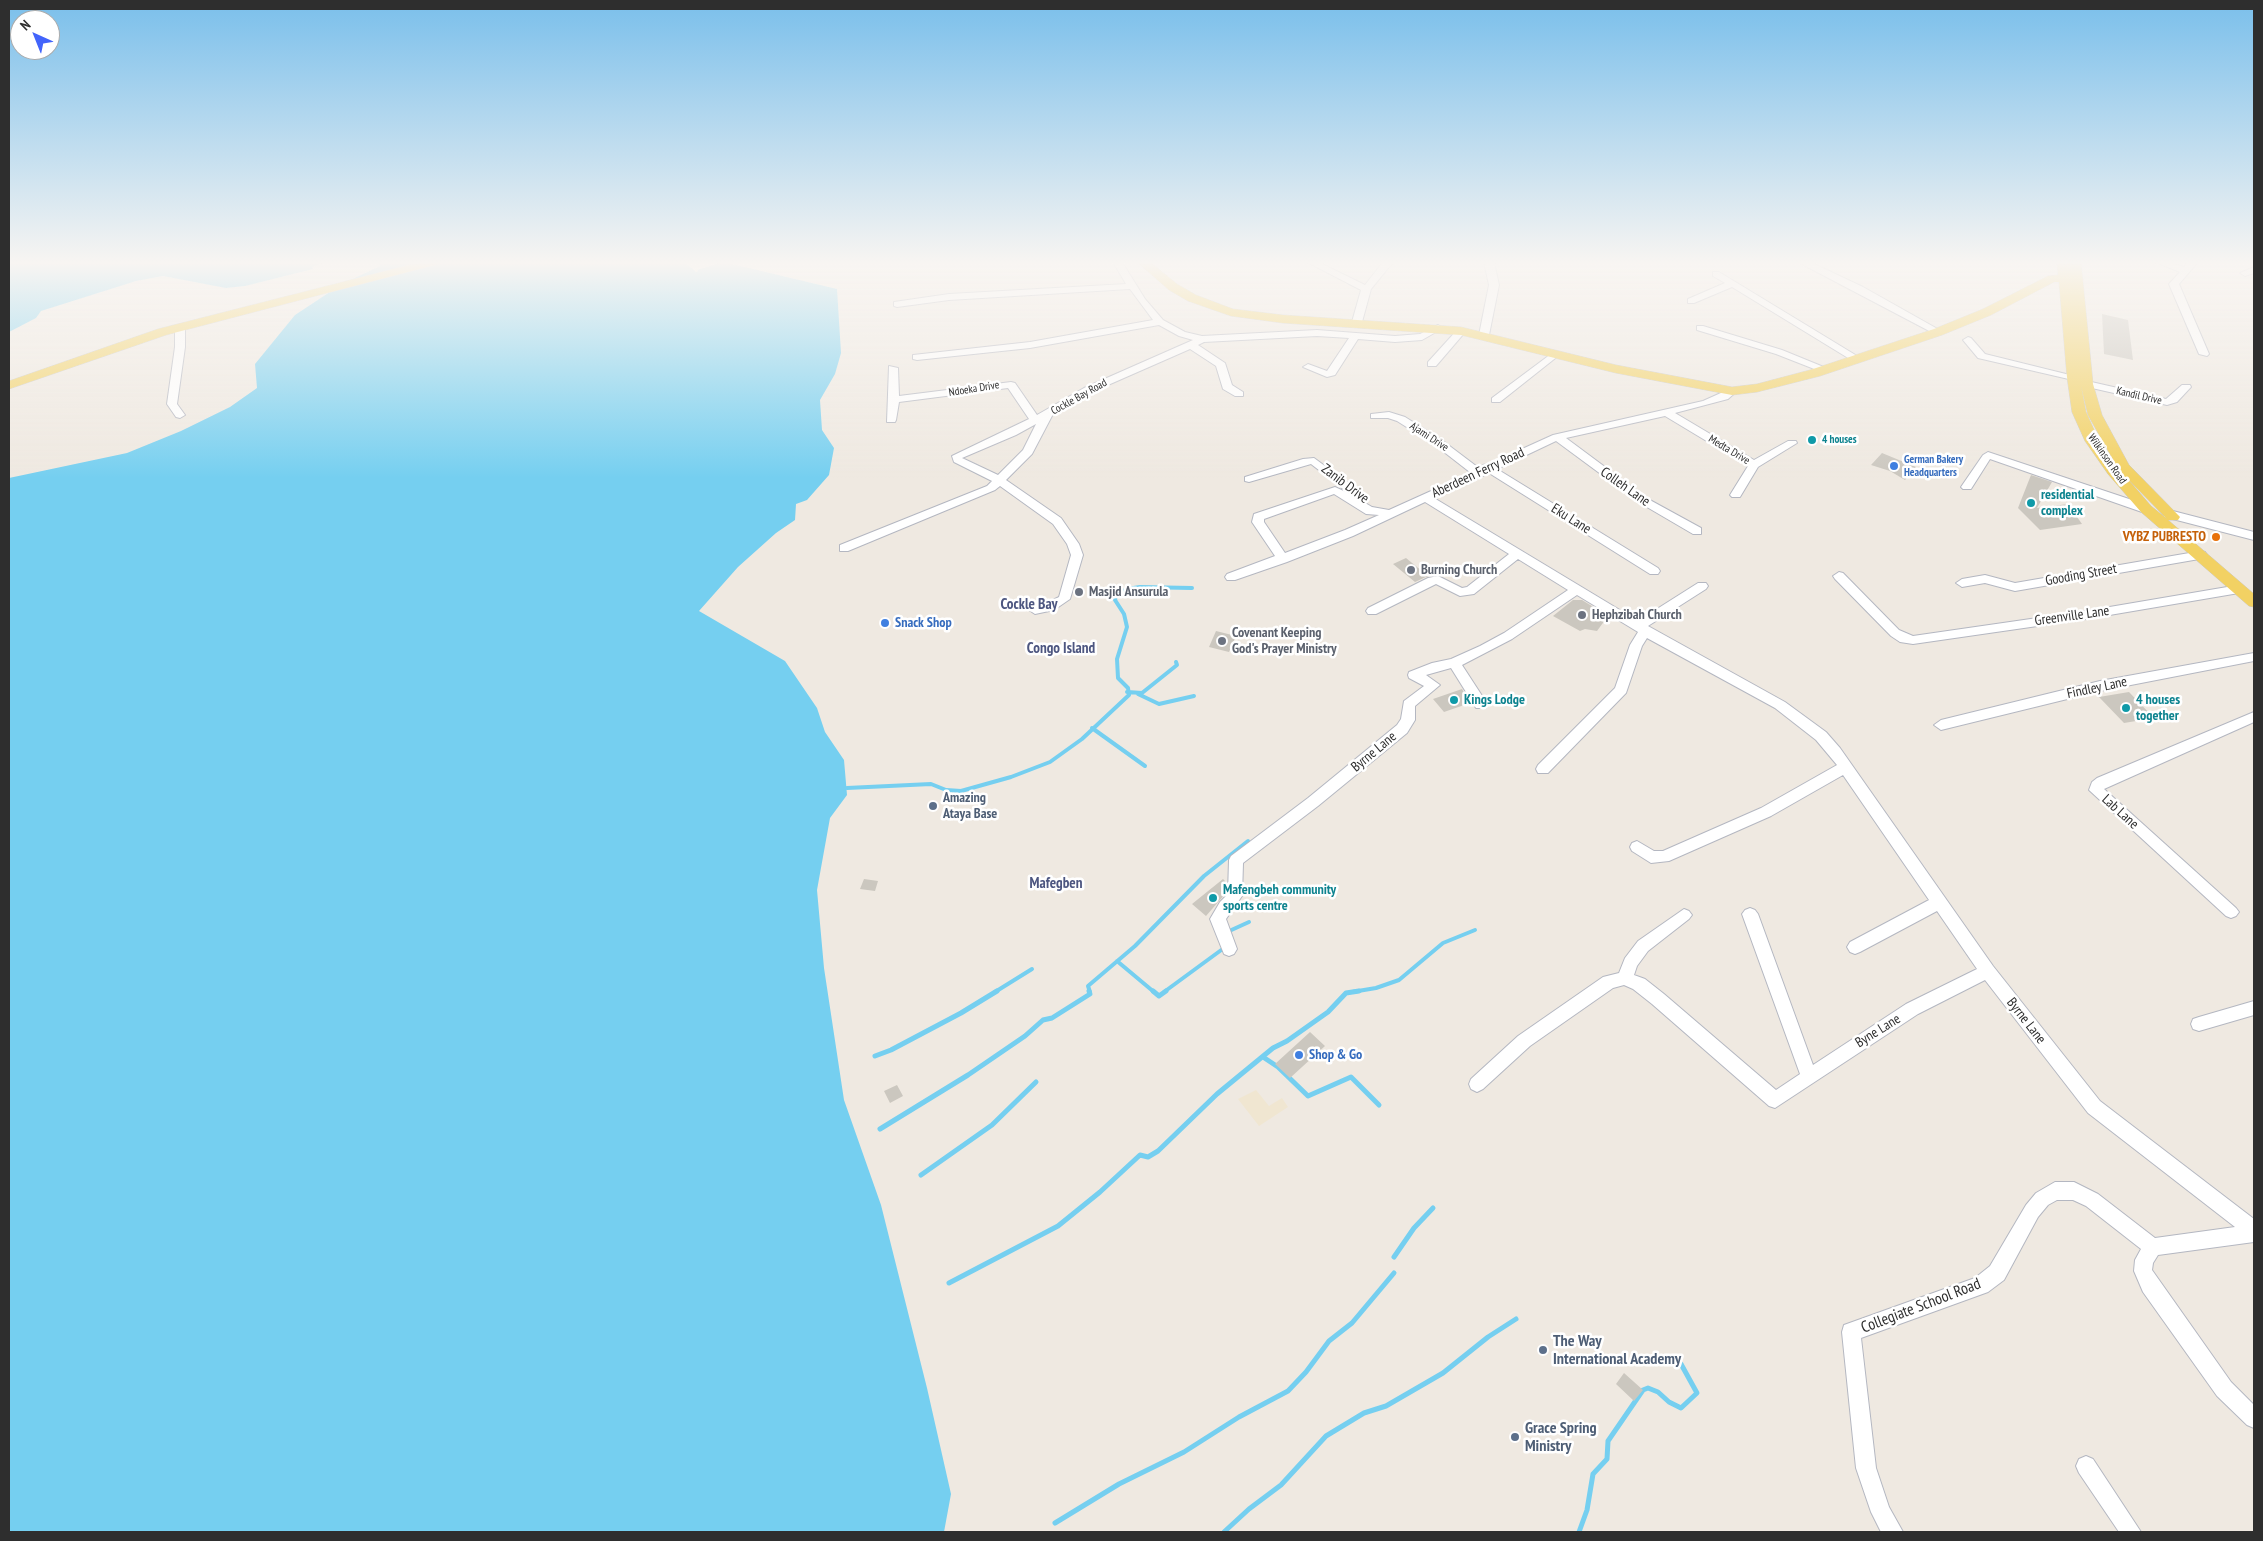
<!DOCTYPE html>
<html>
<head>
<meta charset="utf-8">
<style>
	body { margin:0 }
	#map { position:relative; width:2263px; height:1541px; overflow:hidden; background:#efe9e1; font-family:"PT Sans Narrow",sans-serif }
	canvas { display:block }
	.frame { position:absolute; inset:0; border:10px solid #2e2e2e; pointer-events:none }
	.north { position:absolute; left:10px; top:10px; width:50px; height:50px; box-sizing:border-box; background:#fff; border:1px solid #ababab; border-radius:50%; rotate:316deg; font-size:14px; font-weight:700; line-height:20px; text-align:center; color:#2e2e2e }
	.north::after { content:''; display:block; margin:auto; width:18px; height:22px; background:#4264fb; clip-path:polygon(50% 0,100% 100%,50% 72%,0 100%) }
</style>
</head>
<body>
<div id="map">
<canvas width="2263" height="1541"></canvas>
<div class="frame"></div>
<div class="north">N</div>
</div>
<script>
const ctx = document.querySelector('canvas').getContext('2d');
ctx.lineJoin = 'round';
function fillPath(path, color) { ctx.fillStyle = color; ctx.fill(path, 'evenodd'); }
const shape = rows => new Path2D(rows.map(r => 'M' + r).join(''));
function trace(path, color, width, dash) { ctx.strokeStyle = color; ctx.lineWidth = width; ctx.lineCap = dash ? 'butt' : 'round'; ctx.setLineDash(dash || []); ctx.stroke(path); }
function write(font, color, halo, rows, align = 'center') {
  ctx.font = font + ' "PT Sans Narrow",sans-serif'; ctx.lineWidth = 5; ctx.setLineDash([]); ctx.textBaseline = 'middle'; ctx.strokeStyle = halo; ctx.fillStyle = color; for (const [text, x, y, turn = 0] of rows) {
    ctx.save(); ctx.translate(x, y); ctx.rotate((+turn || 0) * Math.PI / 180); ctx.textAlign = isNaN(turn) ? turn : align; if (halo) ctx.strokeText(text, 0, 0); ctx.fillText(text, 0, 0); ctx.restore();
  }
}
const education = shape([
	[1256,1090,1269,1106,1282,1098,1288,1107,1259,1126,1238,1099]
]);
const water = shape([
	[9,262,325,262,312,267,313,269,245,286,226,288,163,276,136,281,41,311,36,318,9,332],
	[379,262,685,262,696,272,728,263,837,289,841,353,835,374,820,400,822,430,834,448,829,475,807,500,796,504,795,520,776,533,738,567,699,611,785,661,817,708,825,732,844,760,847,795,830,818,817,890,824,968,844,1100,881,1205,927,1388,951,1494,944,1532,9,1532,9,478,127,453,181,431,230,407,257,388,255,364,295,315,342,284,380,266]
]);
const streamFar2 = shape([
	[699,271,728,262]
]);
const streamFar1 = shape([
	[1127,692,1142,693,1177,665,1176,662],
	[1138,694,1159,704,1194,696],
	[1092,728,1145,766],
	[847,788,931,784,946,790,961,791,1011,777,1050,762,1082,739,1129,695,1128,688,1118,678,1117,659,1127,627,1124,614,1115,600,1116,595,1127,589,1140,587,1192,588],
	[1227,932,1249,922],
	[1117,961,1154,992],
	[995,992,1032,969],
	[1090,992,1088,986,1135,946,1204,876,1248,841],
	[1164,992,1224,948],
	[1352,992,1376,988,1399,980,1443,943,1475,930]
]);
const stream = shape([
	[1153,991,1159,996,1166,991],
	[875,1056,891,1050,961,1013,997,991],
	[1263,1057,1278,1067,1308,1096,1351,1077,1379,1105],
	[880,1129,968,1075,1025,1036,1043,1020,1052,1018,1090,994,1089,991],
	[921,1175,992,1125,1036,1082],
	[1394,1257,1414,1228,1433,1208],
	[949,1283,1058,1226,1100,1192,1140,1155,1148,1157,1158,1151,1217,1094,1273,1048,1287,1041,1328,1012,1346,993,1359,991],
	[1055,1523,1119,1484,1184,1452,1239,1417,1288,1391,1306,1372,1329,1341,1352,1323,1394,1273],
	[1224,1532,1249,1509,1281,1485,1326,1436,1364,1413,1386,1406,1443,1373,1488,1337,1516,1319],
	[1579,1532,1587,1510,1593,1474,1607,1459,1608,1441,1643,1390,1648,1388,1658,1392,1669,1402,1681,1408,1697,1393,1681,1364]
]);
const building = shape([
	[2102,314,2128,320,2133,360,2104,354],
	[1882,453,1916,467,1905,480,1890,471,1871,465],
	[2031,475,2052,482,2037,508,2068,504,2082,524,2040,530,2018,508],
	[1406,558,1428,576,1415,582,1393,564],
	[1573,600,1582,600,1608,616,1597,631,1585,629,1580,631,1553,616],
	[1216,631,1236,636,1229,652,1209,647],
	[1462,689,1470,703,1444,712,1433,699],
	[2129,692,2154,718,2124,723,2099,697],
	[864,879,878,881,875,891,860,889],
	[1223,879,1226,882,1226,893,1206,916,1192,904],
	[1310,1032,1325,1046,1290,1078,1275,1064],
	[897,1085,903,1096,890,1103,884,1091],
	[1624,1373,1643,1390,1634,1401,1616,1384]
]);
const minor = shape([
	[1113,262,1122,262,1145,299,1163,320,1185,332,1202,336,1317,330,1395,336,1420,334,1438,325,1443,328,1422,340,1395,342,1358,339,1335,375,1327,377,1303,367,1308,364,1327,371,1349,338,1317,336,1204,342,1198,345,1225,363,1232,385,1243,392,1243,396,1235,396,1223,389,1216,366,1190,349,1092,392,1053,414,1032,454,1006,480,1061,518,1079,544,1083,555,1070,599,1054,610,1035,614,1029,610,1031,607,1047,603,1059,597,1071,555,1067,544,1053,524,1000,486,995,490,848,551,840,551,840,545,987,486,992,481,954,462,952,456,1029,419,1008,388,899,402,896,420,895,422,887,422,889,366,898,368,899,396,1011,382,1015,383,1037,415,1084,388,1193,340,1179,336,1159,325,1030,348,917,360,913,359,913,355,1030,342,1153,320,1130,289,949,300,897,307,894,306,894,302,949,294,1126,284,1113,262],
	[1036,424,1023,450,998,475,962,458,1016,435,1036,424],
	[1307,262,1318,262,1365,285,1383,262,1393,262,1371,289,1362,322,1357,325,1352,322,1361,290,1307,262],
	[1484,262,1494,262,1499,285,1489,335,1484,338,1479,335,1489,285,1484,262],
	[1798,262,1810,262,1863,287,1943,332,1935,334,1798,262],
	[2155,262,2168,262,2184,267,2188,262,2198,262,2179,284,2209,354,2207,356,2199,354,2169,284,2180,272,2155,262],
	[2254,267,2254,273,2245,276,2240,273,2254,267],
	[1713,272,1719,272,1862,359,1853,361,1732,287,1694,303,1688,303,1688,299,1725,283,1713,276,1713,272],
	[180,324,185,327,185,347,177,404,185,415,180,418,176,417,167,404,175,347,175,327,180,324],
	[1697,326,1703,326,1782,350,1831,370,1822,372,1776,354,1697,330,1697,326],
	[1458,329,1466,331,1436,366,1428,366,1428,362,1458,329],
	[1968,337,1971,338,1985,354,2078,377,2073,380,1978,358,1963,340,1968,337],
	[1555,351,1560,354,1558,356,1500,402,1492,402,1492,398,1555,351],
	[2087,381,2166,399,2182,385,2190,385,2191,387,2177,402,2167,405,2083,386,2082,384,2087,381],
	[1732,388,1737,391,1728,399,1675,413,1754,460,1788,441,1796,441,1797,443,1758,467,1740,497,1732,497,1730,495,1748,466,1665,416,1566,438,1648,499,1701,528,1701,534,1693,534,1640,503,1556,441,1497,469,1658,568,1660,571,1658,574,1650,574,1489,473,1434,498,1638,621,1698,583,1706,583,1708,586,1706,589,1648,626,1785,702,1826,732,1840,748,1993,966,2100,1101,2254,1219,2254,1242,2158,1255,2153,1263,2152,1270,2231,1382,2254,1405,2254,1428,2247,1425,2217,1396,2143,1292,2134,1271,2135,1260,2141,1249,2086,1206,2073,1200,2057,1200,2048,1205,2038,1217,2004,1280,1988,1292,1861,1338,1876,1468,1889,1507,1903,1532,1881,1532,1871,1512,1856,1468,1842,1332,1844,1325,1975,1278,1990,1266,2026,1205,2036,1193,2055,1182,2074,1182,2098,1194,2155,1238,2235,1227,2088,1113,1985,980,1918,1014,1775,1108,1769,1106,1652,1004,1633,989,1624,985,1613,988,1530,1046,1483,1089,1477,1092,1471,1089,1469,1084,1471,1079,1518,1036,1603,977,1619,973,1625,958,1638,941,1684,909,1689,911,1692,915,1689,919,1648,951,1637,966,1634,975,1645,979,1664,994,1776,1090,1800,1074,1742,914,1745,910,1750,908,1755,910,1758,914,1813,1065,1906,1004,1977,969,1937,911,1860,952,1855,954,1850,952,1847,947,1850,942,1929,900,1843,775,1771,816,1669,861,1651,863,1632,851,1630,847,1632,843,1637,841,1654,851,1663,851,1761,808,1837,765,1816,740,1775,708,1647,638,1642,646,1626,693,1548,773,1538,773,1536,769,1538,765,1615,688,1630,645,1638,632,1577,595,1512,639,1462,665,1488,705,1486,708,1476,708,1451,668,1426,675,1440,685,1415,706,1415,720,1407,733,1318,806,1243,863,1242,896,1226,919,1237,949,1234,954,1229,956,1224,954,1210,919,1220,902,1228,894,1229,860,1231,856,1308,798,1397,725,1401,719,1404,701,1424,686,1409,678,1408,675,1409,672,1432,663,1451,659,1480,646,1504,633,1568,590,1518,559,1474,594,1460,596,1436,584,1376,614,1368,614,1366,611,1368,608,1428,578,1438,576,1462,588,1467,587,1509,554,1425,502,1353,536,1287,562,1235,580,1227,580,1225,577,1227,574,1275,556,1252,522,1254,514,1335,487,1350,494,1311,464,1249,482,1245,481,1245,477,1303,459,1314,458,1363,494,1361,496,1355,497,1372,507,1389,510,1471,473,1435,445,1397,421,1388,418,1371,418,1371,414,1389,412,1405,417,1443,441,1480,469,1483,465,1489,464,1553,435,1703,401,1732,388],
	[1334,494,1366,514,1379,515,1345,530,1285,553,1264,522,1264,519,1334,494],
	[1988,452,2150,506,2152,509,2146,513,2142,512,1990,459,1971,489,1963,489,1961,487,1983,455,1988,452],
	[2169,510,2254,532,2254,540,2165,517,2163,514,2169,510],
	[2201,551,2205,552,2207,555,2205,558,2015,591,1985,583,1962,587,1956,583,1962,579,1985,575,2015,583,2201,551],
	[1839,572,1843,573,1899,630,1913,636,2086,611,2239,585,2245,589,2239,593,2086,619,1913,644,1900,642,1891,636,1835,579,1833,576,1839,572],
	[2254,653,2254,661,2100,691,1941,730,1934,725,1941,720,2100,681,2254,653],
	[2254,712,2254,722,2104,789,2236,908,2239,912,2236,916,2231,918,2226,916,2089,790,2092,782,2097,778,2254,712],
	[2254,1001,2254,1015,2199,1031,2193,1029,2191,1024,2193,1019,2199,1017,2254,1001],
	[2086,1456,2093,1459,2141,1532,2119,1532,2079,1473,2076,1466,2079,1459,2086,1456]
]);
const major = shape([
	[421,262,440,262,438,264,166,335,9,389,9,381,158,329,421,262],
	[1137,262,1150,262,1177,284,1196,295,1233,309,1283,315,1461,327,1616,365,1732,387,1757,384,1810,370,1934,329,1983,309,2048,276,2058,275,2057,262,2069,262,2071,277,2069,262,2081,262,2093,384,2102,415,2129,465,2180,517,2178,520,2168,520,2254,594,2254,607,2249,606,2141,512,2108,474,2085,441,2072,412,2067,377,2059,282,2054,282,1991,315,1942,335,1820,376,1757,392,1732,395,1616,373,1461,335,1283,323,1231,316,1188,301,1169,290,1137,262],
	[2081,386,2088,415,2116,465,2099,441,2086,412,2081,386],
	[2126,477,2167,519,2151,506,2126,477]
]);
const markers = [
	[1812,440,5,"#0f9aa8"],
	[1894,466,5,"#3f7fe0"],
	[2031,503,5,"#0f9aa8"],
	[2216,537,5,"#e8710a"],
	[1411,570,5,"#6b7280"],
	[1079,592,5,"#6b7280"],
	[1582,615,5,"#6b7280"],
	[885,623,5,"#3f7fe0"],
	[1222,641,5,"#6b7280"],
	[1454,700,5,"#0f9aa8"],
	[2126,708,5,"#0f9aa8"],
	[933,806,5,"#5c6f8a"],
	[1213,898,5,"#0f9aa8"],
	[1299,1055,5,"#3f7fe0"],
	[1543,1350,5,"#5c6f8a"],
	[1515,1437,5,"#5c6f8a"]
];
const farStreetnames = [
	["Ndoeka Drive",974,389,-9],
	["Kandil Drive",2139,396,13],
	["Cockle Bay Road",1079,397,-29],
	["Ajami Drive",1429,437,33],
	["Medta Drive",1729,450,31],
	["Wilkinson Road",2107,459,55]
];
const farCulturenames = [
	["4 houses",1822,440]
];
const farShopnames = [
	["German Bakery",1904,460],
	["Headquarters",1904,473]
];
const streetNames = [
	["Aberdeen Ferry Road",1478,473,-25],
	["Zanib Drive",1345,484,37],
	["Colleh Lane",1625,487,35],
	["Eku Lane",1571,519,32],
	["Gooding Street",2081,575,-10],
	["Greenville Lane",2072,616,-8],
	["Findley Lane",2097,688,-12],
	["Byrne Lane",1374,752,-40],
	["Lab Lane",2120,812,42],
	["Byrne Lane",2026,1021,52],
	["Byne Lane",1878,1031,-32]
];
const cultureNames = [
	["residential",2041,495],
	["complex",2041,511],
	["Kings Lodge",1464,700],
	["4 houses",2136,700],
	["together",2136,716],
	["Mafengbeh community",1223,890],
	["sports centre",1223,906]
];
const foodNames = [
	["VYBZ PUBRESTO",2206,537]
];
const worshipNames = [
	["Burning Church",1421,570],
	["Masjid Ansurula",1089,592],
	["Hephzibah Church",1592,615],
	["Covenant Keeping",1232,633],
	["God's Prayer Ministry",1232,649]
];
const shopNames = [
	["Snack Shop",895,623],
	["Shop & Go",1309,1055]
];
const serviceNames = [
	["Amazing",943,798],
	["Ataya Base",943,814]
];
const neighbourhoodNames = [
	["Cockle Bay",1029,605],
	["Congo Island",1061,649],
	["Mafegben",1056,884]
];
const nearStreetnames = [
	["Collegiate School Road",1921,1306,-21]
];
const nearServicenames = [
	["The Way",1553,1341],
	["International Academy",1553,1359],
	["Grace Spring",1525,1428],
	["Ministry",1525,1446]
];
fillPath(education, '#f0e6d1');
fillPath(water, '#75cff0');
trace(streamFar2, '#75cff0', 3);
trace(streamFar1, '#75cff0', 4);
trace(stream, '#75cff0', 5);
fillPath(building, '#cbc7bf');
trace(minor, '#b4b7c1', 2);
trace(major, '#c9c9c9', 1);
fillPath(minor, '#fff');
fillPath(major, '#f2d163');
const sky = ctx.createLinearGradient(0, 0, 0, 478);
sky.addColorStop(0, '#7abfeb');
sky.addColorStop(0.55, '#f8f5f2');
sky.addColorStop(1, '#f8f5f200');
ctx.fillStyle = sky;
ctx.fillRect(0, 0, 2263, 478);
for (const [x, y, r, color] of markers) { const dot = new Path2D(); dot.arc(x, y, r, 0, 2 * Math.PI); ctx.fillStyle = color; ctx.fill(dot); trace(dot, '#fff', 2); }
write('11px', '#2e2e2e', '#fff', farStreetnames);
write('bold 11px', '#0d838f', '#fff', farCulturenames, 'left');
write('bold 11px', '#366cbe', '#fff', farShopnames, 'left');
write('14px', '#2e2e2e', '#fff', streetNames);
write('bold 14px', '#0d838f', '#fff', cultureNames, 'left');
write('bold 14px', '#c56008', '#fff', foodNames, 'right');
write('bold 14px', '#5b616d', '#fff', worshipNames, 'left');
write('bold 14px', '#366cbe', '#fff', shopNames, 'left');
write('bold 14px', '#4e5e75', '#fff', serviceNames, 'left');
write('bold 15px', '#4d5680', '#fff', neighbourhoodNames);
write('16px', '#2e2e2e', '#fff', nearStreetnames);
write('bold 16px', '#4e5e75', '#fff', nearServicenames, 'left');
</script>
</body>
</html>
